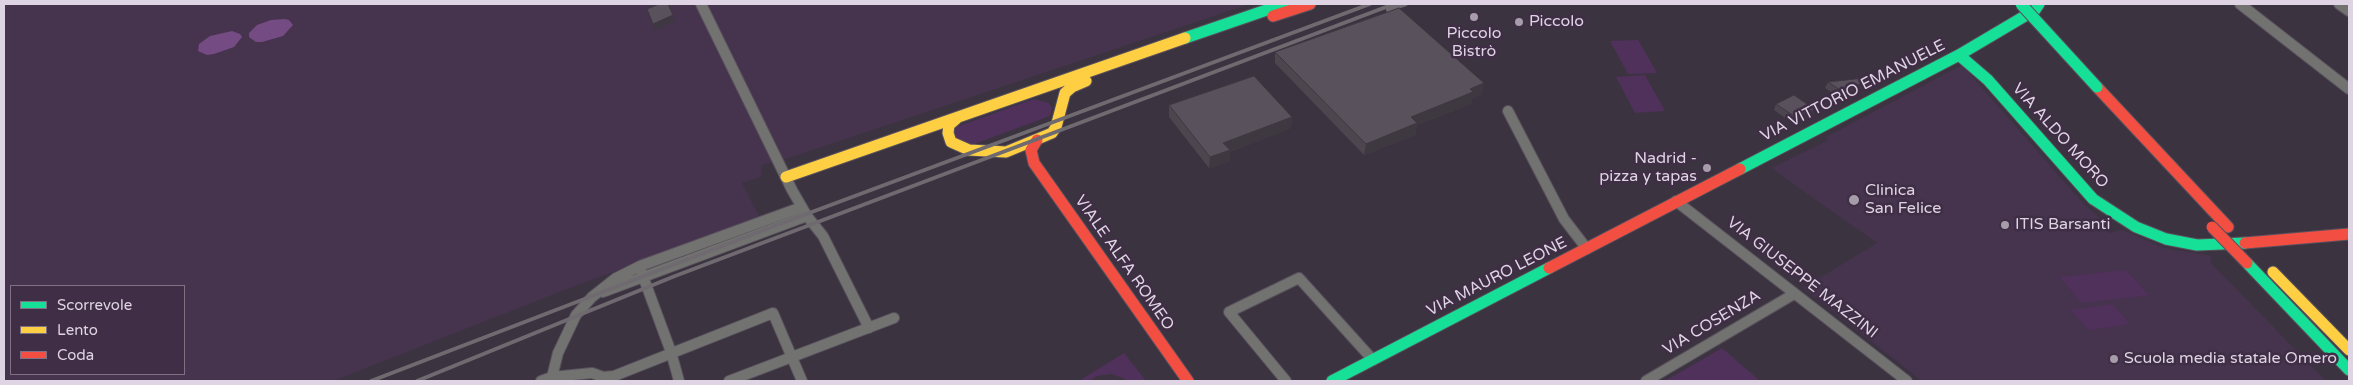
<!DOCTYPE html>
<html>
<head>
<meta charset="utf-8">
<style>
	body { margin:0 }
	#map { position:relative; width:2353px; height:385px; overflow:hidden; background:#3c3340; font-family:"Varela Round",sans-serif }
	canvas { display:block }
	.frame { position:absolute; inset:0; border:5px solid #dfd4e3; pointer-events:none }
	.legend { position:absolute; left:10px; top:285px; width:175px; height:90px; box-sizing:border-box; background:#3f2e45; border:1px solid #7f7084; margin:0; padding:6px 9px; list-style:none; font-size:15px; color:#dfd4e3 }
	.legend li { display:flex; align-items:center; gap:10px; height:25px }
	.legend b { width:25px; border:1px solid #7f7084 }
</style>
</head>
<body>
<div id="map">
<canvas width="2353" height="385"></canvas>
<div class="frame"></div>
<ul class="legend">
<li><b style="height:6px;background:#16e098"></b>Scorrevole</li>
<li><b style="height:6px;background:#ffcf43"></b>Lento</li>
<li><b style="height:6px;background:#f24e42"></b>Coda</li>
</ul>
</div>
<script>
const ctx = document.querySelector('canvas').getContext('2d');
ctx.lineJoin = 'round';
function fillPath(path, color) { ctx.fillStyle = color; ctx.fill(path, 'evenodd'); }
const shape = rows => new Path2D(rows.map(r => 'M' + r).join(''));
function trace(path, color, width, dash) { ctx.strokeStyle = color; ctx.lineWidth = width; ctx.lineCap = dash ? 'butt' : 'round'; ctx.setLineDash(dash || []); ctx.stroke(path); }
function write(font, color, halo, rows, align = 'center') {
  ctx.font = font + ' "Varela Round",sans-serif'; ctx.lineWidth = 5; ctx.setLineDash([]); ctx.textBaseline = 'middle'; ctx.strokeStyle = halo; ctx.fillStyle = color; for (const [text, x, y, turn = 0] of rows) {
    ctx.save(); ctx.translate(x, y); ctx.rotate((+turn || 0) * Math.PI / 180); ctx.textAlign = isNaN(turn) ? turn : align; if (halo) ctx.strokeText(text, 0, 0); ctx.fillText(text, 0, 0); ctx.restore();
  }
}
const built = shape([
	[4,4,1250,4,792,157,762,165,761,177,742,183,760,218,567,289,333,381,4,381],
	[11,286,184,286,184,374,11,374],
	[1962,65,2081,201,2099,217,2109,233,2123,230,2164,248,2212,256,2210,262,2326,381,1922,381,1803,288,1877,243,1771,168,1829,140,1826,137]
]);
const green = shape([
	[1638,40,1657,73,1628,74,1610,41],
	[1645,75,1665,111,1635,113,1616,77],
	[1034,99,1049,103,1052,108,1050,116,974,144,968,146,957,141,954,130,956,127],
	[2125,270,2149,295,2082,303,2060,277],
	[2112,304,2130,324,2089,330,2071,310],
	[1722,348,1760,381,1665,381],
	[1124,353,1146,381,1126,381,1123,378,1111,374,1097,376,1089,381,1079,381]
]);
const water = shape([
	[285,19,289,20,293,25,283,36,262,42,256,42,249,37,249,33,257,25,271,20],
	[232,31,240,34,242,37,234,47,214,54,207,55,198,51,199,44,210,36]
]);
const street = shape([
	[701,4,792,190,807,216,823,236,869,328],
	[2240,4,2349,89],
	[2339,4,2349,11],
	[1508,111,1564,219,1587,249],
	[1676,201,1907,381],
	[641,271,671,352,679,381],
	[603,292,807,216],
	[552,377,558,353,576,315,592,297,616,278,640,266,802,207],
	[541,381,552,377,592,373,603,377,614,376,773,313,802,381],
	[729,381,894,318],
	[1286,381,1229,312,1299,278,1373,360],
	[1646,381,1794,294]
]);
const fast = shape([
	[1185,38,1284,4],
	[1959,55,1988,80,2093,199,2136,227,2166,239,2197,245,2245,243],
	[1740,169,1959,55,2035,10,2039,4],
	[2247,263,2349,370],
	[1332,381,1549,268]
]);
const slow = shape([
	[956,119,949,125,948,133,951,142,969,150,1006,152,1052,133,1056,127,1065,93,1072,87,1086,81],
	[786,177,1185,38],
	[2273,272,2349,350]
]);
const jam = shape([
	[1273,16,1310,4],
	[2097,87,2228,227],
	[1037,140,1031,150,1034,163,1188,381],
	[2245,243,2349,234],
	[1549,268,1740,169]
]);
const rail = shape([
	[1388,10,1406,4],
	[371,381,777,225,1370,4],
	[417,381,675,276,1394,4]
]);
const fastBridge = shape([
	[2021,4,2097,87]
]);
const jamBridge = shape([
	[2212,227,2247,263]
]);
const wall = shape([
	[1275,52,1482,94,1472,99,1471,104,1417,125,1415,135,1364,155,1275,63],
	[1828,82,1862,88,1840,98,1825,88],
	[1776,104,1814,109,1812,115,1794,124,1774,110],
	[1169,105,1292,117,1291,128,1230,152,1230,161,1209,168,1169,117]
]);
const shadedWall = shape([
	[673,15,675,21,655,30,653,24],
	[1864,82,1862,88,1840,98,1843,92],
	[1484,83,1482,94,1472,99,1471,104,1417,125,1415,135,1364,155,1366,144,1411,117],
	[1814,109,1812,115,1794,124,1797,118],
	[1292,117,1291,128,1230,152,1230,161,1209,168,1210,157,1223,143]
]);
const building = shape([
	[659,4,668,4,673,15,653,24,647,9,659,4],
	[1399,8,1484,83,1470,89,1473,92,1411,117,1417,123,1366,144,1275,52,1399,8],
	[1254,76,1292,117,1223,143,1230,150,1210,157,1169,105,1254,76],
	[1864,78,1864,82,1843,92,1828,82,1864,78],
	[1794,95,1814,109,1797,118,1776,104,1794,95]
]);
const markers = [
	[1474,17,5,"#a69caa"],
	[1519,22,5,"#a69caa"],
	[1707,168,5,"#a69caa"],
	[1854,200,6,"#a69caa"],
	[2005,225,5,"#a69caa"],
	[2114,359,5,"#a69caa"]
];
const poiNames = [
	["Piccolo",1529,22],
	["Piccolo",1474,34,"center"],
	["Bistrò",1474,52,"center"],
	["Nadrid -",1697,159,"right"],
	["pizza y tapas",1697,177,"right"],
	["Clinica",1865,191],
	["San Felice",1865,209],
	["ITIS Barsanti",2015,225],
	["Scuola media statale Omero",2124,359]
];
const streetNames = [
	["VIA VITTORIO EMANUELE",1853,91,-27],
	["VIA ALDO MORO",2060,136,48],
	["VIALE ALFA ROMEO",1124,263,55],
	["VIA MAURO LEONE",1497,277,-27],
	["VIA GIUSEPPE MAZZINI",1802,278,38],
	["VIA COSENZA",1712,323,-31]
];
fillPath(built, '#46334e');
fillPath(green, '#50315b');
fillPath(water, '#754b84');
trace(street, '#59515d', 12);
trace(fast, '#59515d', 13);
trace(slow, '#59515d', 13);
trace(jam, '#59515d', 13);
trace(street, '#727370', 10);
trace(fast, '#16e098', 11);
trace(slow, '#ffcf43', 11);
trace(jam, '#f24e42', 11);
trace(rail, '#6f6a70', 4);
trace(fastBridge, '#59515d', 13, []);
trace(jamBridge, '#59515d', 13, []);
trace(fastBridge, '#16e098', 11);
trace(jamBridge, '#f24e42', 11);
fillPath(wall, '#4d464f');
fillPath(shadedWall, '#3e3940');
fillPath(building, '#59515c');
trace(building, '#3e3940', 1);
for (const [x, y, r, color] of markers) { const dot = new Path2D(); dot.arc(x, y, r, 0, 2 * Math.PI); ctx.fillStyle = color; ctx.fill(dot); trace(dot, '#3f2e45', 2); }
write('16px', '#dfd4e3', '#3f2e45', poiNames, 'left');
write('16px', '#dfd4e3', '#3f2e45', streetNames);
</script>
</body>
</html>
